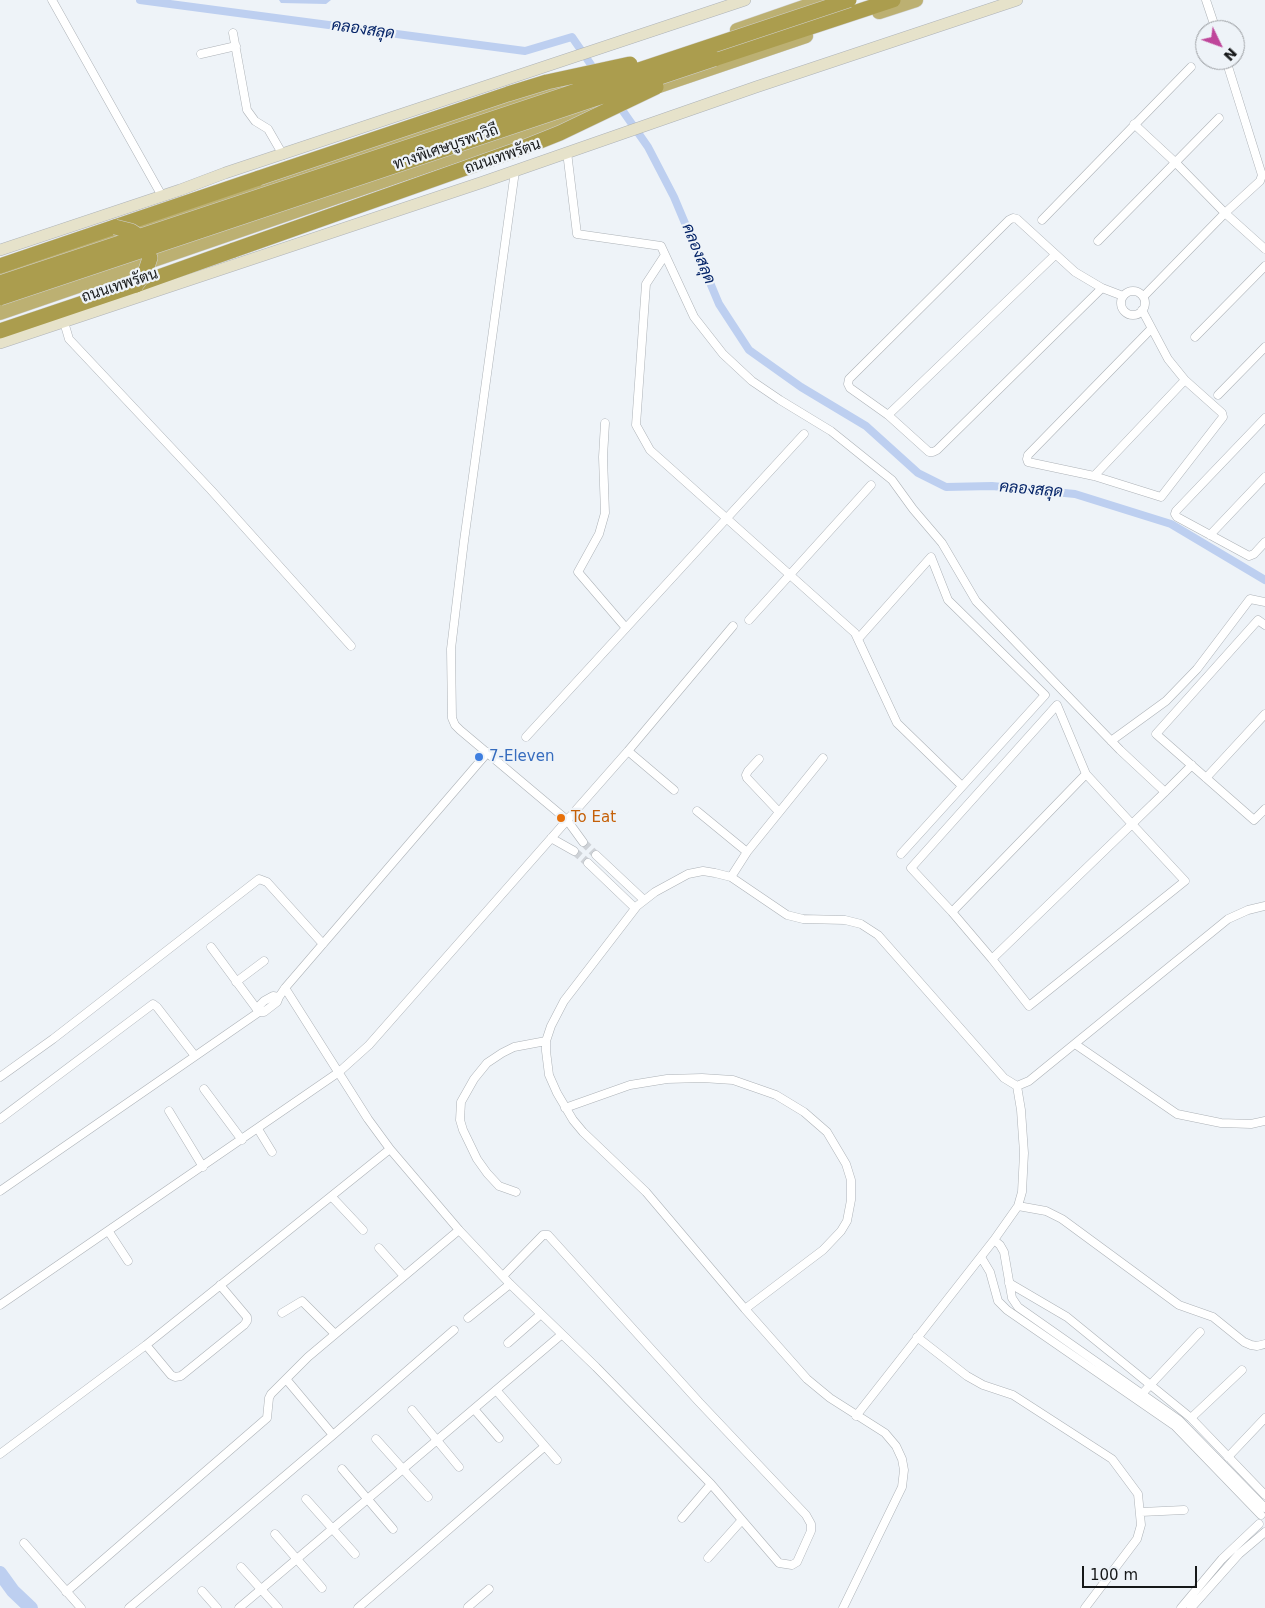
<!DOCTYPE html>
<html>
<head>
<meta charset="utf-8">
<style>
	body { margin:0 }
	#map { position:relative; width:1265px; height:1608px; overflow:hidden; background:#eef3f8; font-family:"DejaVu Sans",sans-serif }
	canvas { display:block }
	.north { position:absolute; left:1195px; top:20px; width:50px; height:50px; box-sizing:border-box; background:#eef3f8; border:1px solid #989b9f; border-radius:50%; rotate:132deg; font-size:14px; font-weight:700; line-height:20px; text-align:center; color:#161819 }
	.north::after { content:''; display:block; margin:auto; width:18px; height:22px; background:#bf469a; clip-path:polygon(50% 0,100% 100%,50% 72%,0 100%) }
	.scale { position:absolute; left:1082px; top:1566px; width:115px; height:22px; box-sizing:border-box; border:2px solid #161819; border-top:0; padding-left:6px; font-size:15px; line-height:18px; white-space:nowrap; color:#161819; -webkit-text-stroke:4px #eef3f8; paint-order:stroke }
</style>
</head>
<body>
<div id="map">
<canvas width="1265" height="1608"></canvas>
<div class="north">N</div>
<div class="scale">100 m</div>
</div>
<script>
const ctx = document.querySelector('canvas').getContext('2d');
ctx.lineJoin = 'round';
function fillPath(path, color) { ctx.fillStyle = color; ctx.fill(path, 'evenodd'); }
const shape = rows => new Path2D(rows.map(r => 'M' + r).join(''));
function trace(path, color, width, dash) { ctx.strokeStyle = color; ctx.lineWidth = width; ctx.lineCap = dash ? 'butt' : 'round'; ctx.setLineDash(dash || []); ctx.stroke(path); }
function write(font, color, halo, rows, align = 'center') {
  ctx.font = font + ' "DejaVu Sans",Sarabun,sans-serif'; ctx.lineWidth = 4.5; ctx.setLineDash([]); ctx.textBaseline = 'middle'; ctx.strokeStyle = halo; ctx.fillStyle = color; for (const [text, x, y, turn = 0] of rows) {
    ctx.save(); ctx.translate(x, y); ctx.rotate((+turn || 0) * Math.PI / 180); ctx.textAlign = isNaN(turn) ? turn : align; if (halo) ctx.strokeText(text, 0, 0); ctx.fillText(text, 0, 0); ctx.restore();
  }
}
const water = shape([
	[279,0,331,0,326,4,281,3]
]);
const canal = shape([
	[140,0,525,51,572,37,596,72],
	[618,104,648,147,674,197,719,304,749,350,801,387,866,426,918,473,946,487,992,486,1075,494,1171,524,1265,580]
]);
const river = shape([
	[0,1573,13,1591,31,1608]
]);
const minorTunnel = shape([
	[583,842,596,855],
	[574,851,588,863]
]);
const minor = shape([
	[52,0,162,196],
	[1206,0,1216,30],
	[233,33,247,110,255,121,268,129,283,155],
	[201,54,236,46],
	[1134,124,1176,163,1225,213,1265,249],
	[567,152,577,234,661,246,694,317,723,354,752,381,780,400,831,431,892,480,913,509,942,543,976,601,1120,750,1165,792],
	[515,171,464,541,451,649,452,718,455,725,460,730,567,820,583,842],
	[1042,220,1191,67],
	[1098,241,1219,118],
	[665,255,646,284,636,425,650,450,855,633,897,723,962,786],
	[1102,288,937,450,933,452,929,452,888,415,850,388,848,384,849,379,1009,220,1013,218,1017,219,1075,272,1102,288,1123,296],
	'1121 303a12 12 0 1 1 24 0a12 12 0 1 1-24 0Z',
	[1144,296,1225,213,1260,181,1262,175,1226,60],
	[1142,310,1168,359,1185,380,1222,413,1223,417,1161,497,1094,476,1028,462,1027,459,1028,455,1151,329],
	[64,322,69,339,211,490,351,646],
	[1195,337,1265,266],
	[1218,395,1265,347],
	[888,415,1055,255],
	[1265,418,1176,511,1175,514,1177,517,1249,556,1254,554,1265,542],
	[605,423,603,457,605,513,599,534,578,572,626,628],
	[1094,476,1185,380],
	[1210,535,1265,477],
	[749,620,871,485],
	[1265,625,1258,620,1156,734,1254,820,1265,809],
	[858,639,931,557,948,600,1045,695,901,854],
	[526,737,804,434],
	[1111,741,1166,701,1197,669,1250,599,1265,602],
	[628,751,674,790],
	[759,759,748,771,746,775,747,778,779,812],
	[1206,778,1265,714],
	[697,811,747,852],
	[551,838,574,851],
	[596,855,644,900],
	[588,863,635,908],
	[731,877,747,852,823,758],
	[952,912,1086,774],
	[211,947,259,1012],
	[992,959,1029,1006,1185,881,1132,824,1086,774,1057,705,911,868,952,912,992,959,1132,824,1165,792,1192,765],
	[236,982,264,961],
	[285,988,368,1119,390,1149,459,1230,510,1284,596,1367,711,1484,779,1563,792,1565,797,1562,811,1531,811,1524,806,1515,699,1402,548,1235,543,1235,503,1276],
	[259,1012,260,1005,264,1001,273,996,279,997],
	[1075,1044,1177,1114,1221,1123,1251,1124,1265,1121],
	[0,1077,53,1039,259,879,267,882,323,944],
	[204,1089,242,1140],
	[565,1108,630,1085,667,1079,702,1078,733,1080,776,1095,804,1112,827,1132,846,1164,851,1180,851,1200,847,1221,841,1231,823,1250,745,1309],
	[169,1111,203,1167],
	[0,1119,153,1004,157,1007,195,1056],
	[258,1129,272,1152],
	[0,1191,259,1012,264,1012,277,1002,279,997,285,988,488,752],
	[516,1192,499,1186,487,1173,477,1159,463,1130,460,1120,461,1102,474,1079,487,1063,502,1053,514,1047,546,1041],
	[332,1197,363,1230],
	[1018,1206,1046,1211,1062,1219,1179,1305,1213,1317,1244,1342,1251,1345,1257,1346,1265,1344],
	[109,1232,128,1261],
	[994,1240,1000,1245,1004,1252,1012,1298,1018,1307,1179,1420,1265,1508],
	[379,1248,404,1276],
	[981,1257,990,1272,998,1301,1007,1310,1175,1426,1261,1515],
	[1009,1283,1067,1317,1191,1418,1265,1495],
	[0,1305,339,1072,369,1045,628,751,733,626],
	[282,1313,302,1301,335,1334],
	[468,1318,510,1284],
	[917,1337,967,1376,983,1385,1013,1395,1112,1459,1138,1494,1141,1525,1137,1539,1085,1608],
	[508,1343,541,1314],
	[146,1345,171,1375,175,1377,181,1376,244,1325,247,1321,247,1317,220,1285],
	[286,1379,333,1435],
	[496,1390,557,1460],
	[1139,1397,1200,1332],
	[474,1409,499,1438],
	[412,1410,459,1467],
	[856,1416,994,1240,1018,1206,1022,1192,1024,1153,1021,1110,1017,1086],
	[1191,1418,1242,1370],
	[376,1439,428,1497],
	[0,1454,146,1345,390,1149],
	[1228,1457,1265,1418],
	[342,1469,393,1529],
	[306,1499,355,1554],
	[1141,1512,1184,1510],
	[682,1518,711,1484],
	[275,1534,322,1588],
	[24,1543,81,1608],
	[708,1558,742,1520],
	[241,1567,278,1608],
	[202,1591,217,1608],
	[66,1592,267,1418,269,1398,271,1394,308,1357,459,1230],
	[468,1607,489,1589],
	[129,1608,333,1435,454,1330],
	[239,1608,561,1335],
	[358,1608,544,1447],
	[843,1608,902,1487,904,1470,902,1459,896,1446,885,1433,830,1398,807,1379,745,1309,646,1192,583,1132,573,1120,557,1093,549,1075,546,1051,546,1041,551,1026,564,1001,637,906,655,892,688,874,703,871,715,873,731,877,787,915,803,919,845,920,861,924,878,935,1004,1078,1017,1086,1029,1081,1228,919,1248,910,1265,906],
	[1181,1608,1222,1559,1259,1524],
	[1191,1608,1239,1554,1265,1532]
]);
const secondary = shape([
	[0,250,180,190,225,173,745,0],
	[0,343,483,182,756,87,1017,0]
]);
const trunk = shape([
	[879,12,916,0],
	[737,30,824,0],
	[647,90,806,36],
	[0,275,568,86],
	[0,313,610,103]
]);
const motorway = shape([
	[714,59,893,0],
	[0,266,259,178],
	[0,331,136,285,234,250]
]);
const motorwayBridge = shape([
	[259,178,508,94,547,82,630,64],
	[115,227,131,231,143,239,150,258,145,273,136,285],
	[234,250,525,147,560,133,656,87],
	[0,283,849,0],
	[0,298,714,59]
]);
const markers = [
	[479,757,5,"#3f7fe0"],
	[561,818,5,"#e8710a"]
];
const streetNames = [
	["ทางพิเศษบูรพาวิถี",446,148,-19],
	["ถนนเทพรัตน",503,157,-19],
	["ถนนเทพรัตน",120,286,-18]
];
const shopNames = [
	["7-Eleven",489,757]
];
const foodNames = [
	["To Eat",571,818]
];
const waterNames = [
	["คลองสลุด",363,30,8],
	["คลองสลุด",698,254,68],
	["คลองสลุด",1031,490,5]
];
fillPath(water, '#bdcff0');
trace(canal, '#bdcff0', 8);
trace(river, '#bdcff0', 14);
trace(minorTunnel, '#ced2d7', 8, [8, 4]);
trace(minor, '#adb2b7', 9);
trace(secondary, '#adb2b7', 12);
trace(trunk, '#d0d1d1', 15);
trace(motorway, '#d0d1d1', 16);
trace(minor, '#fff', 8);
trace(secondary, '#e6e2ca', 11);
trace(trunk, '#bcb072', 14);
trace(motorway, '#ab9d4e', 15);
trace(motorwayBridge, '#d0d1d1', 16, []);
trace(motorwayBridge, '#ab9d4e', 15);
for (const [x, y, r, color] of markers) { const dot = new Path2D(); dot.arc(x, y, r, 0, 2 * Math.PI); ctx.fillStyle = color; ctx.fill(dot); trace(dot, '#eef3f8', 2); }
write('15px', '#161819', '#eef3f8', streetNames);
write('15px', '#366cbe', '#eef3f8', shopNames, 'left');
write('15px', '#c56008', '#eef3f8', foodNames, 'left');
write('italic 16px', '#052468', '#eef3f8', waterNames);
</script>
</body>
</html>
